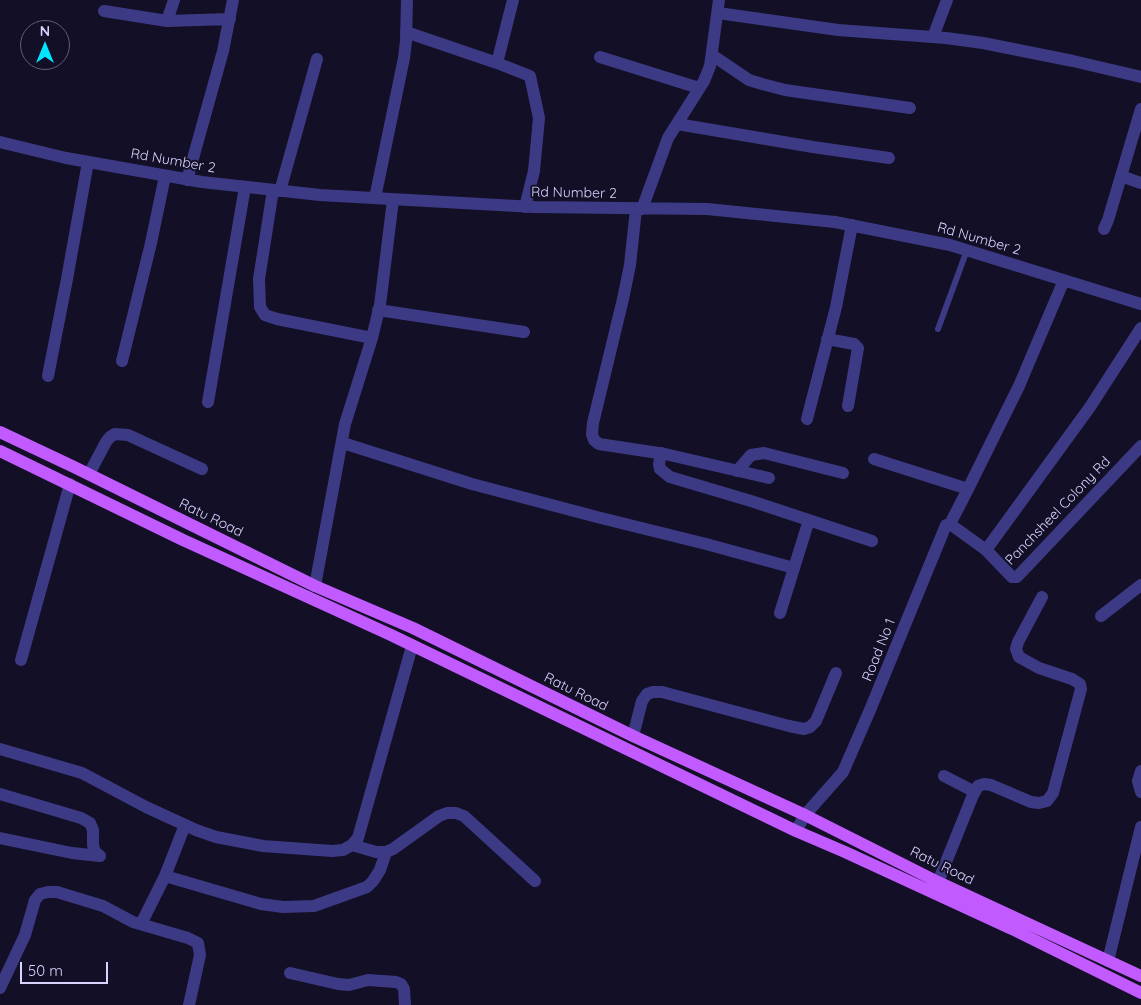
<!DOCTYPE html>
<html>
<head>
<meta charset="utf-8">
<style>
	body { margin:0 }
	#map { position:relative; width:1141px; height:1005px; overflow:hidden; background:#130f26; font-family:Quicksand,sans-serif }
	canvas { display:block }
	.north { position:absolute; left:20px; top:20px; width:50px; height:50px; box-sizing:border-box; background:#130f26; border:1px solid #625e7d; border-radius:50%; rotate:0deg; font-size:14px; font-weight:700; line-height:20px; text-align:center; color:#d9d4ff }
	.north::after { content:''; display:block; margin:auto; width:18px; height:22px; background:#00e5ff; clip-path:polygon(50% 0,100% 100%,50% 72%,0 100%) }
	.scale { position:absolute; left:20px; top:962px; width:88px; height:22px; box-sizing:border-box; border:2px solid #d9d4ff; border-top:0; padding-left:6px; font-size:15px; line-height:18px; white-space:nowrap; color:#d9d4ff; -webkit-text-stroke:4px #130f26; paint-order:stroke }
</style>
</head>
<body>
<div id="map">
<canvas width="1141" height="1005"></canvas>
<div class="north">N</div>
<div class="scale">50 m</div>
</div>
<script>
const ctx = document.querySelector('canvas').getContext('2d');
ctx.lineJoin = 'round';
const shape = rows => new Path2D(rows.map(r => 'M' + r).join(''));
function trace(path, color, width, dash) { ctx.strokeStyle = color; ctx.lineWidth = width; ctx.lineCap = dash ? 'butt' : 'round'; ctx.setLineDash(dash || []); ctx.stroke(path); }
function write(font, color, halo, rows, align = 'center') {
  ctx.font = font + ' Quicksand,sans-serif'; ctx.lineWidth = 4; ctx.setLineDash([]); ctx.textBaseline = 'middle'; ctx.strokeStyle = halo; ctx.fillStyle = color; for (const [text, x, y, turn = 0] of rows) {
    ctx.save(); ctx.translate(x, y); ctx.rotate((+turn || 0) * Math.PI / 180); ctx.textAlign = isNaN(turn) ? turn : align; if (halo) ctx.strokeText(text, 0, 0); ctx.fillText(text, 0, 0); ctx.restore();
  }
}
const lane = shape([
	[938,329,967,250]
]);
const street = shape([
	[104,11,167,21,230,19],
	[718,13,838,30,946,38,983,43,1073,61,1141,77],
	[167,21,174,0],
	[406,32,497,63,530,76,539,118,534,171,525,207],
	[933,37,947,0],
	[712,55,749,80,762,84,785,90,910,108],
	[600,57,699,88],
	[497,63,513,0],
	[677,124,813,147,889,158],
	[0,142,66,158,202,182,320,195,534,207,707,209,835,222,950,245,1141,304],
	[1121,176,1141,183],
	[187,180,223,51,233,0],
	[273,190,259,279,260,307,265,315,277,319,372,338],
	[280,191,317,59],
	[375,198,404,58,406,41,407,0],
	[636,209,630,265,623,299,593,423,592,434,594,440,599,444,665,454,769,478],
	[642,209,668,138,704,81,710,66,719,0],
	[1104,229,1108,220,1141,109],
	[378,310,524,332],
	[827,339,854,344,858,348,848,406],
	[122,361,151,243,165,176],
	[48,376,67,279,88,162],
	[208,402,245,187],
	[807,419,836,307,852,225],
	[343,443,472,484,597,517,706,544,794,568],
	[661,453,659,464,660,469,670,477,751,501,872,541],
	[874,459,968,489,1019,386,1064,280],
	[737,471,751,455,764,453,843,473],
	[89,474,106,442,110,437,115,434,128,435,202,469],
	[950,524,986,550,1012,577,1017,577,1141,446],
	[986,550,1090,407,1141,328],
	[315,586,345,424,372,338,380,305,393,200],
	[780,613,809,520],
	[1101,616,1141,585],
	[21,660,70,484],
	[633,736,642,701,647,694,653,692,662,692,789,726,804,729,810,727,816,721,836,673],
	[0,749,82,773,146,807,196,830,216,837,263,846,332,851,343,850,352,845,358,838,412,646],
	[1141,771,1138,781,1141,792],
	[944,776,975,792],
	[0,794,81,818,90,823,93,830,93,845,95,852,100,856],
	[796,831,805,815,843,772,870,710,946,525,950,524,968,489],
	[0,838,72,853,100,856],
	[352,845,376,852,386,852,393,849,439,816,447,813,456,813,464,816,535,881],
	[165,876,261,904,283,907,314,906,367,887,373,881,380,870,386,852],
	[938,882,973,795,978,786,984,784,991,785,1031,802,1039,803,1047,801,1053,793,1081,689,1080,684,1072,679,1039,668,1019,657,1016,649,1018,642,1042,597],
	[141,924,165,876,185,825],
	[1108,961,1141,827],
	[290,973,338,984,349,985,368,980,396,982,401,984,404,989,405,1005],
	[0,988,25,935,35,900,40,894,48,892,57,892,103,906,133,922,188,938,198,943,200,955,189,1005]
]);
const primary = shape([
	[0,432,74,467,315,586,413,628,633,736,805,815,938,882,1141,976],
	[0,451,183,540,391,635,796,831,845,852,1012,929,1141,993]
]);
const streetNames = [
	["Rd Number 2",173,161,10],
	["Rd Number 2",574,193,1],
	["Rd Number 2",979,239,16],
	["Panchsheel Colony Rd",1058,511,-46],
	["Ratu Road",211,518,26],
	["Road No 1",879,650,-68],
	["Ratu Road",576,692,26],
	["Ratu Road",942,866,26]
];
trace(lane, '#3d3a85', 6);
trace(street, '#3d3a85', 12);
trace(primary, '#c25bff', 12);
write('14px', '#d9d4ff', '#130f26', streetNames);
</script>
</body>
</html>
